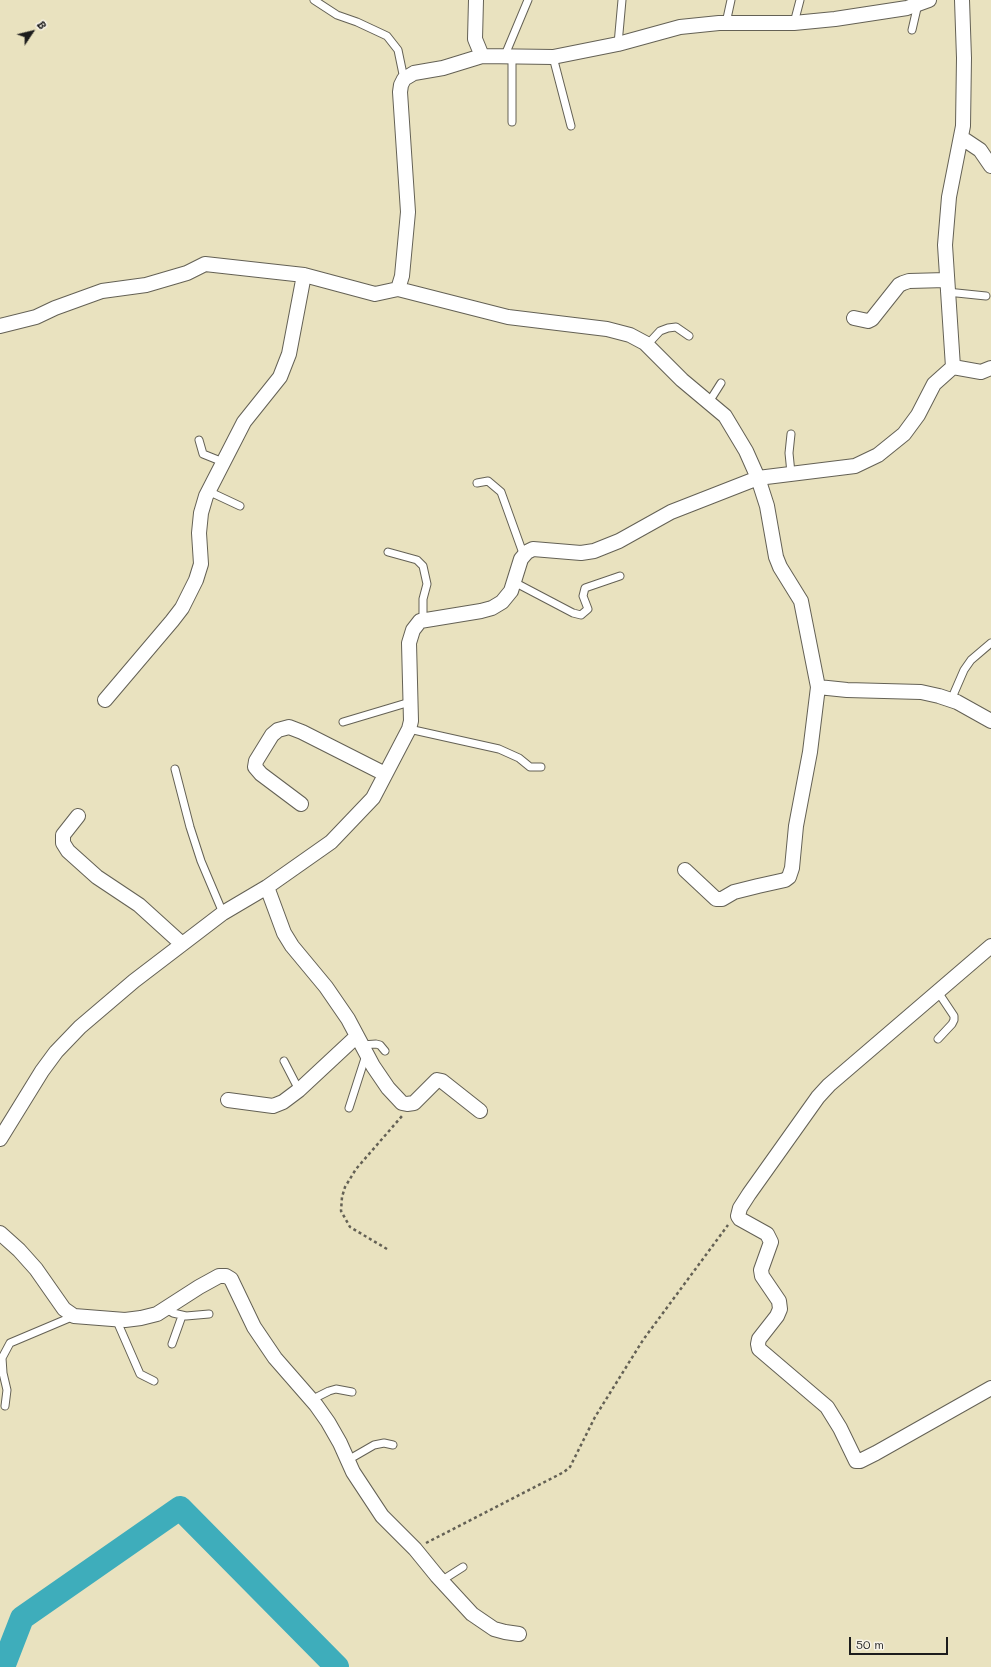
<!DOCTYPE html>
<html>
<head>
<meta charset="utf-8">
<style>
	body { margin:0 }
	#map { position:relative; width:991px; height:1667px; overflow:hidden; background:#e9e2bf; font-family:Mali,sans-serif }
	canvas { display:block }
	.north { position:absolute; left:12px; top:12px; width:40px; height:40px; -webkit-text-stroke:3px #f7f3e8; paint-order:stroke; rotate:55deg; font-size:11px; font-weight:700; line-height:16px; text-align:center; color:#1c1c1c }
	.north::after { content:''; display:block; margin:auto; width:14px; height:18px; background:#1c1c1c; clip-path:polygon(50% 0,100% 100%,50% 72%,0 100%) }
	.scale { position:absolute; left:849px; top:1637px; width:99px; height:18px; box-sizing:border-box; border:2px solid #1c1c1c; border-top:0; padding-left:5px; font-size:12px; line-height:14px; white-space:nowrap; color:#1c1c1c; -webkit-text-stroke:3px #f7f3e8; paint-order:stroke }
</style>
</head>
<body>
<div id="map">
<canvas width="991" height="1667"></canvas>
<div class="north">B</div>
<div class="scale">50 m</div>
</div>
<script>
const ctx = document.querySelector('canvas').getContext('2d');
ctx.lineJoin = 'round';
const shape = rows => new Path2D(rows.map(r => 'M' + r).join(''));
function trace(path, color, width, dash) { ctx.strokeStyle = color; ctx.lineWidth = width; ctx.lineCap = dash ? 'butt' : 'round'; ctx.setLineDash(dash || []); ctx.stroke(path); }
const river = shape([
	[3,1667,22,1618,180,1508,337,1667]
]);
const path = shape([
	[387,1249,350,1227,341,1211,342,1197,345,1187,356,1169,402,1116],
	[426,1543,564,1472,570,1467,595,1417,643,1340,728,1225]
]);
const lane = shape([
	[314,0,337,15,357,22,387,36,398,50,404,79],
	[726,23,731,0],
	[794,23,800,0],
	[912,30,918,4],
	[618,44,622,0],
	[505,55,528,0],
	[553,57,571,126],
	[512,122,512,56],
	[947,292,986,296],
	[647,345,660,331,668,328,676,327,689,336],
	[709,402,721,383],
	[199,440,203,454,223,462],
	[791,473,789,453,791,434],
	[477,483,488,481,501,492,524,556],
	[208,491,240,506],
	[388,552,417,560,423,566,427,584,423,599,423,620],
	[514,582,573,613,581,615,588,609,583,596,585,588,620,576],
	[951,700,964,670,971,660,991,643],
	[343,722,410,702],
	[409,729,499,749,519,758,530,767,541,767],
	[175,769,190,827,201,861,223,913],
	[938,1039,952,1024,954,1020,954,1016,938,992],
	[362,1045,376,1044,380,1045,385,1051],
	[284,1061,299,1090],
	[349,1108,366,1055],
	[166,1309,173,1313,186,1316,209,1314],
	[116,1319,140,1374,154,1381],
	[172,1344,182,1316],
	[311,1400,329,1391,336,1389,352,1392],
	[5,1406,7,1390,3,1373,2,1358,10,1343,74,1316],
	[348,1460,374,1445,384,1443,393,1445],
	[441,1581,463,1567]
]);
const street = shape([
	[476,0,475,39,482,56],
	[962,138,980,150,991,166],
	[398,289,508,317,607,329,630,335,645,343,682,380,725,416,746,451,758,478,767,506,776,557,780,567,801,601,818,687,847,690,921,692,939,696,957,702,991,721],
	[854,318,868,321,872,319,899,285,903,283,909,281,946,280],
	[0,326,36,317,55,308,102,291,146,285,187,273,205,264,304,275,375,294,398,289,402,276,408,212,400,92,401,85,404,79,414,73,443,68,482,56,553,57,618,44,680,27,719,23,794,23,835,19,907,8,929,0],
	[953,367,981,372,991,368],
	[105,700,172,621,182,608,196,580,201,564,199,533,201,513,206,496,244,422,280,377,289,354,304,275],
	[301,804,261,774,255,767,256,761,272,735,278,730,289,727,302,732,385,774],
	[78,816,63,835,63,843,68,851,97,877,139,905,182,944],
	[685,870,716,899,722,899,734,892,758,886,785,880,789,877,792,868,796,826,810,752,818,687],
	[267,887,284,933,292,946,326,987,348,1019,373,1066,388,1088,402,1103,407,1104,414,1103,437,1080,442,1081,480,1111],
	[991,946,829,1085,818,1097,749,1194,740,1208,738,1216,740,1219,767,1234,771,1242,761,1270,762,1276,779,1301,780,1309,777,1316,759,1339,758,1344,759,1349,827,1407,840,1428,856,1461,860,1461,876,1453,991,1388],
	[228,1100,273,1106,283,1102,299,1090,357,1036],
	[0,1139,42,1071,56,1052,80,1027,134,981,223,913,267,887,331,842,373,798,409,729,411,721,409,643,413,630,420,621,481,611,492,608,502,602,511,591,521,559,527,552,533,549,581,553,594,551,619,541,671,512,758,478,855,466,878,455,904,434,918,415,934,384,953,367,945,245,949,197,963,126,964,58,962,0],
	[0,1233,19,1250,36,1269,64,1309,74,1316,125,1320,141,1318,157,1314,199,1287,219,1276,226,1276,231,1279,254,1327,275,1358,316,1405,328,1422,340,1443,353,1472,382,1516,415,1549,437,1576,472,1614,494,1629,505,1632,519,1634]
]);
trace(river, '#3eadbb', 24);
trace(lane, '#646155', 9);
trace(street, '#646155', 16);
trace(path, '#646155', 2.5, [3, 3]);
trace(lane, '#fff', 7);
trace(street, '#fff', 14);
</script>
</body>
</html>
